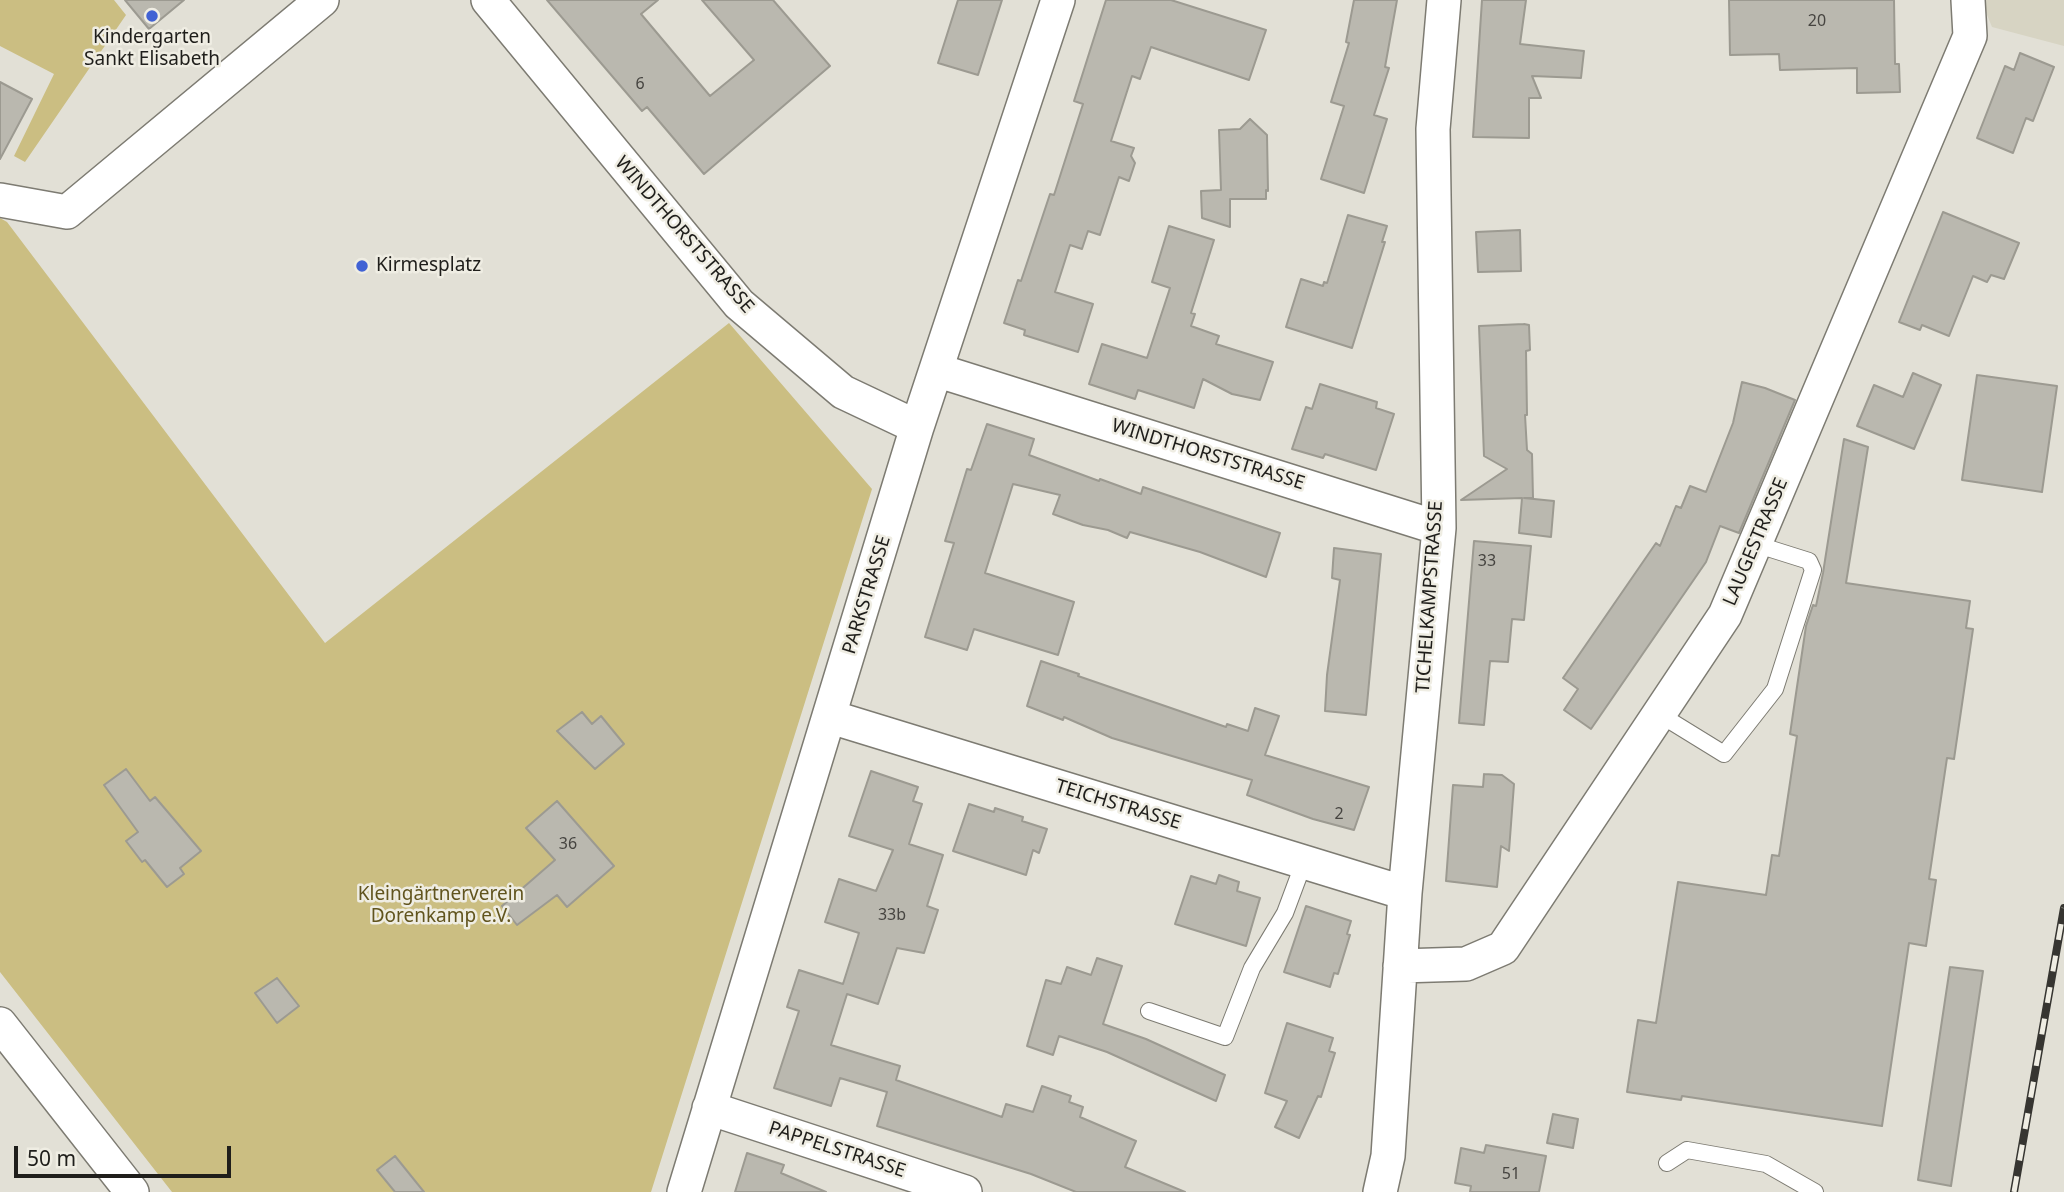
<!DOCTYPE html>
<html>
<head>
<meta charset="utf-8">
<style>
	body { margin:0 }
	#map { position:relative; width:2064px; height:1192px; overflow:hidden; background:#e2e0d6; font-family:"Noto Sans",sans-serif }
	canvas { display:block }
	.scale { position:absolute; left:14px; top:1146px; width:217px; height:32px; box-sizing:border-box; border:4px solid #1f1e1b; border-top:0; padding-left:9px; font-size:21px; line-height:24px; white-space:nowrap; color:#1f1e1b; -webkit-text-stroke:5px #efede3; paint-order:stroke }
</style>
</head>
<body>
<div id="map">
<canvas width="2064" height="1192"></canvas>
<div class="scale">50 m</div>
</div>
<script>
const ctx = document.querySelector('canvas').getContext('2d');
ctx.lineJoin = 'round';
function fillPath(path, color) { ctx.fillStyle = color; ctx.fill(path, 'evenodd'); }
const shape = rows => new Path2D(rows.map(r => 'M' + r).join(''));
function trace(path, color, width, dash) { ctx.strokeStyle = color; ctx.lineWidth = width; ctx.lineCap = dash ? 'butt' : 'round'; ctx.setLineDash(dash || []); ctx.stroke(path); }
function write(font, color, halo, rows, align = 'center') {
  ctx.font = font + ' "Noto Sans",sans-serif'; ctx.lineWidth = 5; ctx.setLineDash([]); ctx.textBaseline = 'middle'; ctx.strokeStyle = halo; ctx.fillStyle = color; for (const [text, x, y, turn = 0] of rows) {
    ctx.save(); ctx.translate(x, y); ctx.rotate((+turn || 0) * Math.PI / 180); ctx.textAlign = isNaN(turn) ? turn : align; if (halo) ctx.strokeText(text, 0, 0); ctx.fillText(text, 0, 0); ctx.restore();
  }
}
const built = shape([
	[1981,0,2064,0,2064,46,1992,27]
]);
const green = shape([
	[0,0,114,0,126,15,25,162,14,156,54,74,0,46],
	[0,218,7,222,325,643,729,323,872,489,651,1192,172,1192,0,972]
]);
const building = shape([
	[125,0,184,0,149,29,125,0],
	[547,0,658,0,641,14,710,96,754,60,702,0,773,0,830,66,704,174,647,107,642,111,547,0],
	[958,0,1002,0,978,75,938,63,958,0],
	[1106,0,1171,0,1266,30,1249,80,1151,47,1140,79,1132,76,1111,141,1134,148,1131,156,1135,163,1129,181,1119,177,1100,235,1088,231,1082,249,1070,245,1055,292,1093,304,1078,352,1024,335,1025,330,1004,323,1018,280,1021,281,1050,194,1054,195,1083,104,1074,101,1106,0],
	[1354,0,1397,0,1385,67,1389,68,1374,115,1387,119,1364,193,1321,179,1344,106,1331,102,1349,43,1346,42,1354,0],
	[1482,0,1526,0,1520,44,1584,51,1581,78,1532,76,1541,98,1529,98,1529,138,1473,137,1482,0],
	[1729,0,1894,0,1895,64,1899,64,1900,92,1857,93,1857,68,1780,70,1779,54,1730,55,1729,0],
	[2020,53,2054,67,2033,121,2026,118,2013,153,1977,138,2005,66,2014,70,2020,53],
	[0,82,32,99,0,159,0,82],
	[1250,119,1267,135,1268,191,1266,190,1266,199,1230,199,1230,227,1202,218,1201,191,1221,190,1219,130,1240,129,1250,119],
	[1943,212,2019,243,2004,279,1991,275,1987,282,1973,276,1949,336,1922,325,1920,330,1899,322,1943,212],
	[1348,215,1387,226,1382,242,1385,242,1352,348,1286,327,1301,279,1323,286,1324,282,1327,283,1348,215],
	[1169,226,1214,240,1191,313,1195,314,1191,326,1219,336,1216,344,1273,362,1260,400,1232,394,1203,379,1194,408,1138,390,1135,399,1089,384,1102,344,1147,358,1170,288,1152,282,1169,226],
	[1520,230,1521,271,1478,272,1476,232,1520,230],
	[1524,324,1529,325,1530,350,1526,351,1527,415,1525,415,1527,450,1532,454,1533,498,1524,498,1554,501,1551,537,1519,533,1522,498,1461,500,1507,469,1484,456,1479,326,1524,324],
	[1913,373,1941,385,1914,449,1857,426,1874,385,1903,397,1913,373],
	[1977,375,2057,386,2042,492,1962,480,1977,375],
	[1742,382,1765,388,1795,400,1739,533,1720,526,1706,562,1591,729,1564,710,1578,689,1563,678,1656,543,1660,546,1676,506,1681,508,1690,486,1706,492,1733,423,1742,382],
	[1320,384,1377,402,1376,408,1394,414,1376,470,1325,454,1323,458,1292,449,1306,407,1312,409,1320,384],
	[987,424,1034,439,1029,455,1099,481,1100,479,1141,494,1143,487,1280,533,1266,577,1200,552,1130,532,1127,538,1108,530,1083,525,1053,514,1060,495,1013,484,985,573,1074,602,1058,655,974,629,967,650,925,637,954,543,945,541,967,469,971,470,987,424],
	[1844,439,1868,447,1846,583,1970,601,1966,628,1973,629,1954,759,1947,758,1929,879,1936,880,1926,946,1909,943,1882,1126,1682,1096,1681,1100,1627,1092,1638,1020,1656,1023,1678,882,1766,895,1772,855,1779,856,1797,736,1790,734,1806,626,1813,605,1816,606,1823,573,1844,439],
	[1474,541,1531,546,1524,620,1512,619,1508,662,1490,661,1484,725,1459,723,1474,541],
	[1334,548,1381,554,1366,715,1325,711,1327,675,1340,580,1332,578,1334,548],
	[1041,661,1079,674,1078,676,1226,727,1227,724,1248,731,1255,708,1279,716,1265,755,1369,787,1354,830,1313,819,1247,795,1252,780,1112,738,1064,717,1063,720,1027,706,1041,661],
	[582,712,592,724,601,716,624,744,595,769,557,731,582,712],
	[126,769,150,801,155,797,201,851,180,868,184,874,167,887,145,860,142,862,126,841,138,832,104,785,126,769],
	[871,771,918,787,913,801,922,804,909,844,943,855,927,906,938,910,924,953,897,948,878,1004,847,994,831,1045,900,1066,896,1080,1002,1117,1006,1104,1033,1112,1042,1086,1071,1096,1069,1102,1083,1107,1080,1117,1136,1141,1125,1167,1185,1192,1076,1192,1031,1174,877,1126,887,1092,840,1078,831,1106,774,1088,799,1011,787,1007,799,970,843,984,859,933,825,922,839,879,876,891,893,850,849,836,871,771],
	[1484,774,1502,775,1514,784,1509,851,1501,846,1497,887,1446,881,1453,785,1483,787,1484,774],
	[557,801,614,866,567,907,557,895,517,925,502,906,555,860,526,828,557,801],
	[969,804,994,812,995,808,1023,817,1022,821,1047,829,1039,853,1033,850,1026,875,953,851,969,804],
	[1219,875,1239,882,1237,891,1260,898,1246,946,1175,924,1191,876,1216,884,1219,875],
	[1306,906,1351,921,1347,934,1350,935,1338,974,1334,973,1330,987,1284,972,1306,906],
	[1097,958,1122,966,1103,1024,1146,1039,1225,1075,1216,1101,1107,1052,1059,1036,1053,1055,1027,1046,1046,980,1061,984,1067,967,1091,975,1097,958],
	[1950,967,1983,971,1951,1186,1918,1180,1950,967],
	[277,978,299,1006,277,1023,255,993,277,978],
	[1287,1023,1333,1038,1329,1051,1335,1053,1321,1097,1318,1096,1299,1138,1275,1127,1287,1101,1265,1093,1287,1023],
	[1553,1114,1578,1119,1573,1148,1547,1143,1553,1114],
	[1486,1145,1546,1156,1539,1192,1470,1192,1471,1186,1455,1183,1461,1148,1484,1153,1486,1145],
	[747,1153,784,1165,781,1173,826,1192,735,1192,747,1153],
	[395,1156,424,1192,395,1192,377,1170,395,1156]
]);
const service = shape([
	[1659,714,1724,754,1775,689,1813,570,1809,561,1755,544],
	[1149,1011,1225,1037,1252,968,1285,913,1304,862],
	[1667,1163,1687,1150,1766,1164,1815,1192]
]);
const minor = shape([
	[488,0,739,304,843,392,917,427],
	[0,200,67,212,322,0],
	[936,370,1439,528],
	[831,717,1405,893],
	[1400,966,1466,964,1503,948,1725,615,1970,36,1968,0],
	[0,1024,132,1192],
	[709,1108,965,1192],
	[684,1192,917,427,1058,0],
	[1380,1192,1388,1156,1405,893,1439,528,1433,129,1444,0]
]);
const rail = shape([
	[2014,1192,2064,908]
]);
const markers = [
	[152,16,7,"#4162d4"],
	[362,266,7,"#4162d4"]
];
const numberNames = [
	["20",1817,21],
	["6",640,84],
	["33",1487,561],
	["2",1339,814],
	["36",568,844],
	["33b",892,915],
	["51",1511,1174]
];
const poiNames = [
	["Kindergarten",152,38],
	["Sankt Elisabeth",152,60],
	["Kirmesplatz",376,266,"left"]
];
const streetNames = [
	["WINDTHORSTSTRASSE",684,235,49],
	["WINDTHORSTSTRASSE",1208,455,17],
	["LAUGESTRASSE",1756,542,-67],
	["PARKSTRASSE",867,595,-73],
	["TICHELKAMPSTRASSE",1430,597,-86],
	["TEICHSTRASSE",1118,805,17],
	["PAPPELSTRASSE",837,1150,18]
];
const parkNames = [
	["Kleingärtnerverein",441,895],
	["Dorenkamp e.V.",441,917]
];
fillPath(built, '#d7d4c3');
fillPath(green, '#cbbe82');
fillPath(building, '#bab8af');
trace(building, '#9c9a91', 2);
trace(service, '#7d7b72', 18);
trace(minor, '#7d7b72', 36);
trace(service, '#fff', 16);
trace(minor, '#fff', 33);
trace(rail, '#363531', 8);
trace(rail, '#efede3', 5, [16]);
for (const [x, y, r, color] of markers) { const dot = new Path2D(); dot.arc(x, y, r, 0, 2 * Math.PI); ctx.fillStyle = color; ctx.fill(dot); trace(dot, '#efede3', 2.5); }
write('16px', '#464440', null, numberNames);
write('19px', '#1f1e1b', '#efede3', poiNames);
write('19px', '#1f1e1b', '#efede3', streetNames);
write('19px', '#61541e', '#efede3', parkNames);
</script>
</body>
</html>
